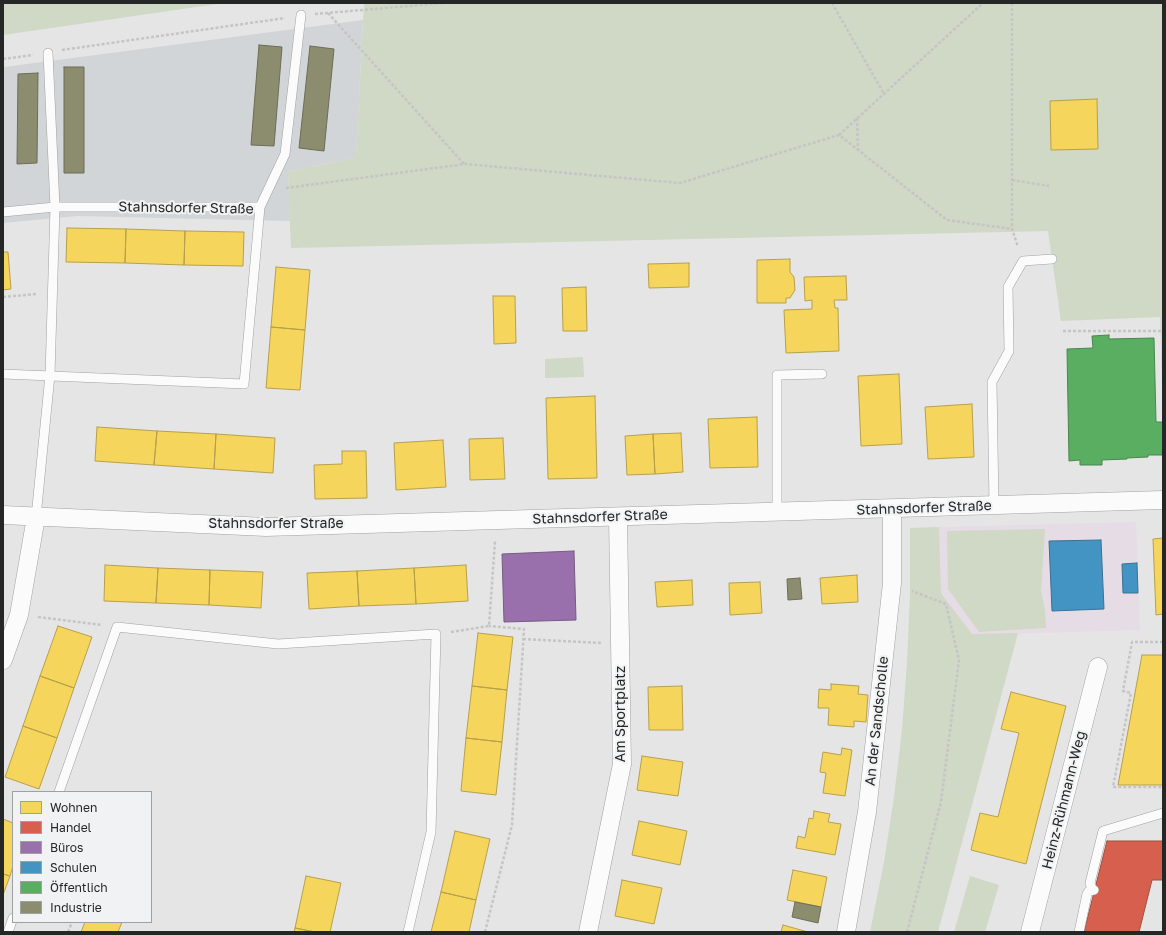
<!DOCTYPE html>
<html>
<head>
<meta charset="utf-8">
<style>
	body { margin:0 }
	#map { position:relative; width:1166px; height:935px; overflow:hidden; background:#e5e5e5; font-family:"Golos Text",sans-serif }
	canvas { display:block }
	.frame { position:absolute; inset:0; border:4px solid #252626; pointer-events:none }
	.legend { position:absolute; left:12px; top:791px; width:140px; height:132px; box-sizing:border-box; background:#f1f2f3; border:1px solid #9fa0a1; margin:0; padding:5px 7px; list-style:none; font-size:12px; color:#252626 }
	.legend li { display:flex; align-items:center; gap:8px; height:20px }
	.legend b { width:20px; border:1px solid #9fa0a1 }
</style>
</head>
<body>
<div id="map">
<canvas width="1166" height="935"></canvas>
<div class="frame"></div>
<ul class="legend">
<li><b style="height:11px;background:#f6d55c"></b>Wohnen</li>
<li><b style="height:11px;background:#d6604d"></b>Handel</li>
<li><b style="height:11px;background:#9970ab"></b>Büros</li>
<li><b style="height:11px;background:#4393c3"></b>Schulen</li>
<li><b style="height:11px;background:#5aae61"></b>Öffentlich</li>
<li><b style="height:11px;background:#8c8c6e"></b>Industrie</li>
</ul>
</div>
<script>
const ctx = document.querySelector('canvas').getContext('2d');
ctx.lineJoin = 'round';
function fillPath(path, color) { ctx.fillStyle = color; ctx.fill(path, 'evenodd'); }
const shape = rows => new Path2D(rows.map(r => 'M' + r).join(''));
function trace(path, color, width, dash) { ctx.strokeStyle = color; ctx.lineWidth = width; ctx.lineCap = dash ? 'butt' : 'round'; ctx.setLineDash(dash || []); ctx.stroke(path); }
function write(font, color, halo, rows, align = 'center') {
  ctx.font = font + ' "Golos Text",sans-serif'; ctx.lineWidth = 4; ctx.setLineDash([]); ctx.textBaseline = 'middle'; ctx.strokeStyle = halo; ctx.fillStyle = color; for (const [text, x, y, turn = 0] of rows) {
    ctx.save(); ctx.translate(x, y); ctx.rotate((+turn || 0) * Math.PI / 180); ctx.textAlign = isNaN(turn) ? turn : align; if (halo) ctx.strokeText(text, 0, 0); ctx.fillText(text, 0, 0); ctx.restore();
  }
}
const commercial = shape([
	[1136,522,1140,630,972,635,941,592,939,527]
]);
const built = shape([
	[363,20,356,157,288,172,290,221,77,216,3,223,4,67]
]);
const green = shape([
	[3,3,224,3,3,35],
	[364,3,1163,3,1163,417,1160,317,1061,321,1048,231,291,248,288,172,356,157],
	[583,357,584,377,545,378,545,359],
	[939,527,941,593,972,634,1018,633,938,932,870,932,884,862,894,797,902,730,907,662,910,595,910,528],
	[1045,529,1041,591,1045,611,1046,628,979,632,948,589,947,531],
	[970,876,999,885,985,932,954,932]
]);
const homes = shape([
	[1097,99,1098,149,1051,150,1050,101,1097,99],
	[67,228,126,229,125,263,66,262,67,228],
	[126,229,185,231,184,265,125,263,126,229],
	[185,231,244,232,243,266,184,265,185,231],
	[3,252,8,252,11,289,3,290,3,252],
	[790,259,790,272,794,277,795,290,790,298,786,298,786,303,757,303,757,260,790,259],
	[689,263,689,287,649,288,648,264,689,263],
	[276,267,310,270,305,330,271,327,276,267],
	[846,276,847,300,834,300,835,308,838,308,839,351,786,353,784,310,812,309,812,300,805,301,804,277,846,276],
	[586,287,587,331,563,331,562,288,586,287],
	[493,296,515,296,516,343,494,344,493,296],
	[271,327,305,330,300,390,266,388,271,327],
	[899,374,902,444,861,446,858,376,899,374],
	[595,396,597,478,548,479,546,398,595,396],
	[972,404,974,457,928,459,925,407,972,404],
	[757,417,758,467,710,468,708,419,757,417],
	[97,427,157,431,154,465,95,461,97,427],
	[157,431,216,434,214,469,154,465,157,431],
	[681,433,683,472,655,474,653,434,681,433],
	[216,434,275,438,273,473,214,469,216,434],
	[653,434,655,474,627,475,625,436,653,434],
	[503,438,505,479,470,480,469,439,503,438],
	[443,440,446,487,396,490,394,443,443,440],
	[342,451,366,451,367,498,315,499,314,465,342,464,342,451],
	[1163,538,1163,614,1156,615,1153,539,1163,538],
	[105,565,158,568,156,603,104,601,105,565],
	[466,565,468,601,416,604,414,568,466,565],
	[158,568,210,570,209,605,156,603,158,568],
	[414,568,416,604,359,606,357,571,414,568],
	[210,570,263,572,261,608,209,605,210,570],
	[357,571,359,606,309,609,307,573,357,571],
	[857,575,858,602,822,604,820,578,857,575],
	[692,580,693,605,657,607,655,582,692,580],
	[760,582,762,613,730,615,729,583,760,582],
	[58,626,92,637,74,688,40,676,58,626],
	[478,633,513,637,507,690,472,686,478,633],
	[1142,655,1163,655,1163,785,1118,785,1142,655],
	[40,676,74,688,57,738,23,726,40,676],
	[831,684,859,686,858,694,868,695,866,722,854,721,854,727,828,725,829,708,818,708,819,689,831,690,831,684],
	[472,686,507,690,502,742,466,738,472,686],
	[682,686,683,730,649,730,648,687,682,686],
	[1011,692,1066,706,1026,864,971,850,980,813,998,817,1019,733,1001,729,1011,692],
	[23,726,57,738,39,789,5,777,23,726],
	[466,738,502,742,496,795,461,791,466,738],
	[842,748,852,750,845,796,823,793,826,773,820,772,823,752,841,755,842,748],
	[642,756,683,762,678,796,637,790,642,756],
	[814,811,830,814,828,822,841,824,835,855,796,848,798,836,805,838,809,818,813,819,814,811],
	[3,819,13,823,13,866,10,876,3,874,3,819],
	[639,821,687,831,680,865,632,855,639,821],
	[455,831,490,839,476,900,441,892,455,831],
	[793,870,827,877,821,907,787,900,793,870],
	[3,874,10,876,3,895,3,874],
	[306,876,341,883,330,932,315,932,295,928,306,876],
	[622,880,662,888,654,924,615,916,622,880],
	[441,892,476,900,469,932,431,932,441,892],
	[85,922,122,922,118,932,81,932,85,922],
	[783,925,808,932,781,932,783,925],
	[295,928,315,932,294,932,295,928]
]);
const shops = shape([
	[1107,841,1163,841,1163,880,1152,880,1139,932,1084,932,1107,841]
]);
const offices = shape([
	[574,551,576,620,504,622,502,554,574,551]
]);
const schools = shape([
	[1101,540,1104,609,1052,611,1049,541,1101,540],
	[1137,563,1138,593,1123,593,1122,564,1137,563]
]);
const public = shape([
	[1109,335,1109,339,1154,338,1156,422,1163,422,1163,455,1148,455,1148,457,1127,458,1127,459,1102,460,1102,465,1080,465,1080,460,1069,461,1067,349,1093,348,1092,336,1109,335]
]);
const industry = shape([
	[259,45,282,47,274,146,251,145,259,45],
	[310,46,334,49,324,151,299,148,310,46],
	[64,67,84,67,84,173,64,173,64,67],
	[38,73,37,163,17,164,18,74,38,73],
	[800,578,802,599,788,600,787,579,800,578],
	[795,902,821,907,818,923,792,917,795,902]
]);
const path = shape([
	[832,3,884,94],
	[1012,3,1012,229,1018,247],
	[328,13,464,164],
	[315,14,444,3],
	[62,50,285,18],
	[3,59,33,55],
	[857,118,858,150],
	[839,135,983,3],
	[1012,180,1049,186],
	[286,188,465,164,680,183,839,135,947,220,1012,229],
	[3,297,36,294],
	[1063,331,1163,331],
	[38,617,102,625],
	[451,632,489,626,495,541],
	[523,639,601,643],
	[1163,642,1132,642,1123,691,1131,693,1113,787,1163,787],
	[68,932,72,922],
	[485,932,512,825,524,629,489,626],
	[907,932,941,802,959,660,946,604,912,591]
]);
const lane = shape([
	[3,212,55,207,260,207],
	[3,374,244,384,260,207,285,154,301,15],
	[994,506,992,382,1009,351,1008,287,1023,261,1052,259],
	[777,512,777,375,822,374],
	[36,517,50,375,55,207,48,53],
	[59,792,117,627,278,644,436,634,431,832,408,932],
	[1094,890,1092,889,1090,883,1103,831,1163,813],
	[8,932,13,918],
	[1079,932,1087,894,1089,891,1094,890]
]);
const street = shape([
	[3,515,266,527,1163,500],
	[3,660,19,615,36,517],
	[588,932,622,764,618,517],
	[846,932,867,812,892,583,892,509],
	[1030,932,1098,667]
]);
const streetNames = [
	["Stahnsdorfer Straße",186,208,1],
	["Stahnsdorfer Straße",924,508,-2],
	["Stahnsdorfer Straße",600,517,-2],
	["Stahnsdorfer Straße",276,524],
	["Am Sportplatz",621,714,-90],
	["An der Sandscholle",877,721,-84],
	["Heinz-Rühmann-Weg",1064,800,-76]
];
fillPath(commercial, '#e6dce6');
fillPath(built, '#d1d5d8');
fillPath(green, '#d0d8c6');
fillPath(homes, '#f6d55c');
trace(homes, '#b7a04c', 1);
fillPath(shops, '#d6604d');
trace(shops, '#a14f41', 1);
fillPath(offices, '#9970ab');
trace(offices, '#765a83', 1);
fillPath(schools, '#4393c3');
trace(schools, '#3a7294', 1);
fillPath(public, '#5aae61');
trace(public, '#4a854f', 1);
fillPath(industry, '#8c8c6e');
trace(industry, '#6d6d58', 1);
trace(lane, '#a1a1a1', 10);
trace(street, '#a1a1a1', 19);
trace(path, '#c5c5c5', 2.5, [3, 2]);
trace(lane, '#fbfbfb', 9);
trace(street, '#fbfbfb', 18);
write('14px', '#252626', '#f1f2f3', streetNames);
</script>
</body>
</html>
